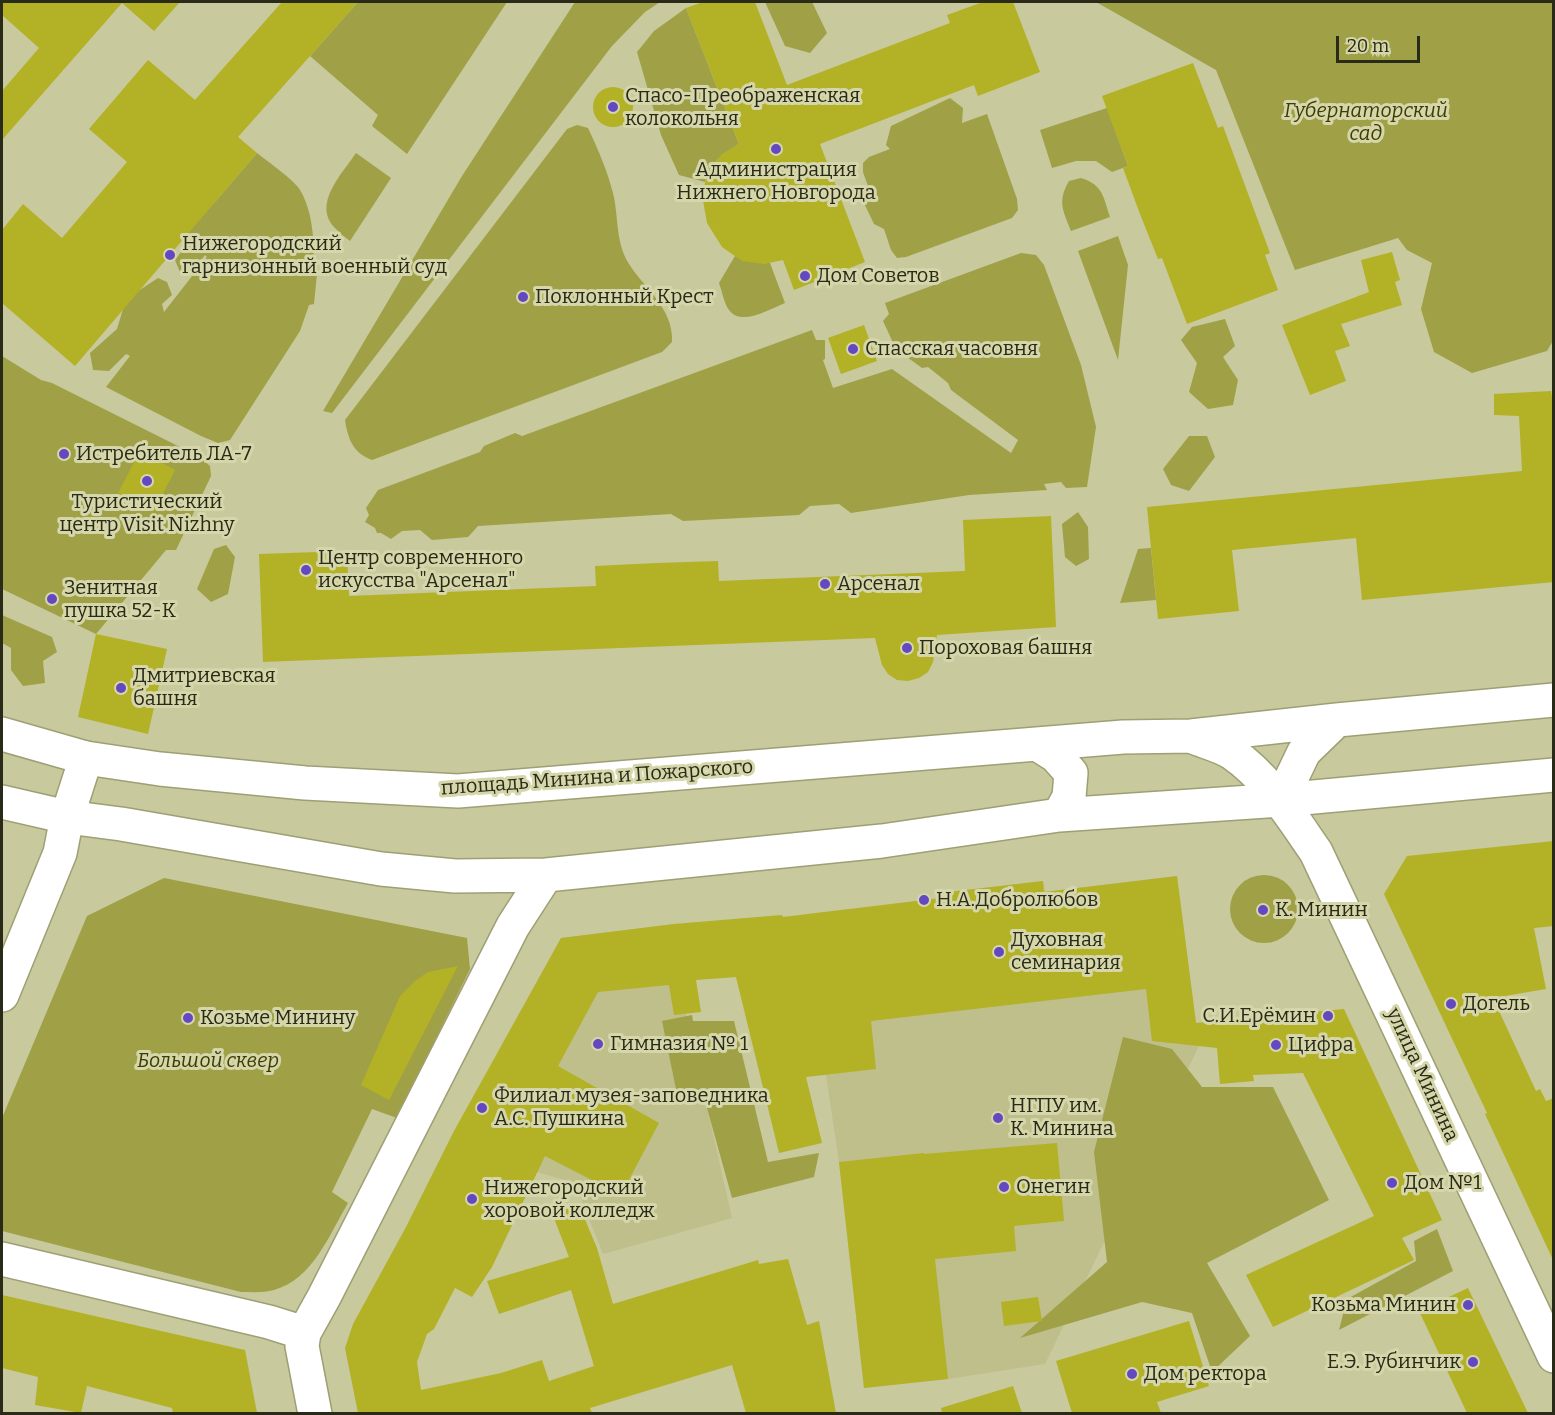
<!DOCTYPE html>
<html>
<head>
<meta charset="utf-8">
<style>
  body { margin:0 }
  #map { position:relative; width:1555px; height:1415px; overflow:hidden; background:#c8c99d; font-family:Bitter,serif }
  canvas { display:block }
  .frame { position:absolute; inset:0; border:3px solid #2a2a19; pointer-events:none }
  .scale { position:absolute; left:1336px; top:36px; width:84px; height:27px; box-sizing:border-box; border:3px solid #2a2a19; border-top:0; padding-left:8px; font-size:18px; line-height:21px; white-space:nowrap; color:#2a2a19; -webkit-text-stroke:4px #d5d6a9; paint-order:stroke }
</style>
</head>
<body>
<div id="map">
<canvas width="1555" height="1415"></canvas>
<div class="frame"></div>
<div class="scale">20 m</div>
</div>
<script>
const c = document.querySelector('canvas').getContext('2d');
c.lineJoin = 'round';
function fillPath(path, color) { c.fillStyle = color; c.fill(path, 'evenodd'); }
function strokePath(path, color, width, dash) { c.strokeStyle = color; c.lineWidth = width; c.lineCap = dash ? 'butt' : 'round'; c.setLineDash(dash || []); c.stroke(path); }
function write(font, color, halo, rows, align = 'center') {
  c.font = font + ' Bitter,serif'; c.lineWidth = 6; c.setLineDash([]); c.textBaseline = 'middle'; c.strokeStyle = halo; c.fillStyle = color; for (const [text, x, y, turn = 0] of rows) {
    c.save(); c.translate(x, y); c.rotate((+turn || 0) * Math.PI / 180); c.textAlign = isNaN(turn) ? turn : align; if (halo) c.strokeText(text, 0, 0); c.fillText(text, 0, 0); c.restore();
  }
}
const built = new Path2D(`
  M1177,876L1199,1046L1045,1364L948,1379L864,1388L839,1162L826,1075L807,914L949,897V892L1043,881L1045,892Z
  M674,924L679,983L732,1218L603,1254L575,1183L537,1172L510,1158L469,1106L561,938Z`);
const green = new Path2D(`
  M358,2H507L407,154L372,126L378,115L310,56Z
  M575,2H660L645,12L612,46L332,413L323,411L462,176Z
  M765,2H812L827,33L810,53L785,46Z
  M1096,2H1553L1554,339L1547,351L1472,373L1434,352L1421,309L1432,263L1407,250L1398,238L1295,270L1216,70Z
  M686,8L739,144C723,154 709,163 705,182L679,175L661,135L637,52L654,31Z
  M950,98L963,108L962,123L987,114L1017,199L1018,210L1012,218L906,257L897,258L891,250L884,229L874,224L862,199L869,189L863,172V163L869,157L890,149L886,145L891,126Z
  M1107,108L1128,166L1112,172L1096,161H1076L1052,168L1040,130Z
  M577,125L588,128C598,149 607,170 613,193C619,217 615,242 629,264C645,289 674,309 672,342L662,352L372,460C353,453 348,439 345,420L567,129Z
  M257,153C268,162 293,179 300,190C312,210 314,237 314,260L318,264L314,304L309,305L300,331L230,440L218,443L201,436L106,387L130,356L126,354L109,371L93,370L90,353L117,329L126,299L158,278L167,282L172,295L162,304L164,312L207,257L205,255L193,271L180,272L175,260L185,247L184,230L215,202Z
  M356,153L391,178L350,241C345,237 339,233 335,228C312,204 342,174 356,153Z
  M1081,178C1103,185 1103,196 1110,217L1071,231C1063,210 1057,202 1069,181Z
  M1118,236L1128,265L1118,360L1078,251Z
  M1021,253L1036,255L1044,265L1081,365L1096,427L1087,487L1066,488L1061,482L1044,484L1047,490L969,495L851,513L839,504L810,506L799,515L683,521L671,514L478,526L468,537L432,540L420,530L402,531L391,539L381,533H377L375,528L365,522L369,515L366,508L378,490L480,452L484,446L515,433L522,436L812,330L816,340H825V359L823,360L833,388L892,369L1011,453L1018,440L951,390L948,383L928,367L922,368L896,349L883,321L889,314L885,303Z
  M735,256L770,263L785,303C770,309 741,327 729,310C724,303 722,291 719,283Z
  M1225,319L1235,346L1223,357L1238,380L1233,405L1208,409L1189,392L1197,363L1181,340L1192,327Z
  M2,356L41,380L52,383L200,457L210,466L211,476L176,550H166L96,634L2,589Z
  M1189,436H1207L1215,457L1189,491L1171,485L1163,469Z
  M1078,512L1088,527L1089,559L1076,566L1065,557L1062,524Z
  M226,545L235,557L228,594L211,602L197,589L214,549Z
  M1151,548L1156,600L1120,603L1138,549Z
  M2,615L52,637L57,652L43,661L45,683L23,686L11,670V648L2,643Z
  M1230 909a34 34 0 1 1 68 0a34 34 0 1 1-68 0Z
  M164,878L467,938L470,969L397,1118L372,1109L332,1192L348,1203C329,1235 313,1279 274,1290C264,1293 251,1292 241,1292L2,1231V1118L87,916Z
  M692,1015L693,1021H734L768,1162L819,1153L814,1177L732,1198L702,1090L677,1094L662,1021Z
  M1123,1037L1172,1049L1202,1087H1273L1329,1200L1207,1263L1250,1336L1212,1372L1192,1313L1142,1302L1020,1338L1107,1262L1094,1152Z
  M1437,1229L1453,1271L1339,1330L1347,1299L1416,1261L1414,1241Z`);
const building = new Path2D(`
  M2,2H180L154,31L122,3L2,140V91L39,48L2,15Z
  M282,2H358L238,137L257,153L75,366L2,303V230L23,204L62,238L127,162L89,129L148,60L195,100Z
  M703,2H755L787,85L950,23L947,15L983,2H1013L1040,72L978,96L974,85L820,144L865,262L794,290L783,260L764,264L742,261L722,247L707,223L702,195L708,171L722,154L739,144L686,8Z
  M1193,63L1218,128L1223,126L1270,253L1265,255L1278,290L1187,324L1162,258L1158,259L1140,214L1123,168L1128,166L1102,96Z
  M593 107a20 20 0 1 1 40 0a20 20 0 1 1-40 0Z
  M1392,252L1400,280L1395,282L1402,305L1341,324L1350,346L1335,351L1346,381L1310,395L1282,325L1369,292L1361,260Z
  M864,325L877,361L841,374L828,338Z
  M1551,391L1554,410V582L1362,600L1356,538L1232,550L1239,611L1158,619L1147,507L1522,471L1519,416L1494,415V394Z
  M140,451L175,470L154,511L118,493Z
  M1051,516L1056,627L937,635L933,662L928,672L919,678L908,681L897,680L888,674L882,665L875,638L263,662L259,554L347,551L349,596L596,586L595,566L657,563L718,561L719,581L965,571L963,520Z
  M96,634L167,649L148,734L78,717Z
  M1554,841V926L1534,928L1546,989L1493,998L1536,1091L1540,1089L1546,1101L1554,1098V1262L1485,1114L1487,1113L1384,894L1407,856Z
  M1177,876L1196,1023L1344,1009L1442,1220L1402,1238L1414,1260L1273,1327L1246,1275L1374,1216L1303,1073L1253,1075L1254,1081L1220,1084L1217,1048L1152,1041L1146,989L871,1021L876,1069L806,1077L822,1143L779,1153L736,977L696,980L701,1012L674,1015L669,985L598,992L558,1066L659,1123L621,1195L545,1156L492,1267L472,1297L455,1288L434,1329L427,1334L417,1362L421,1390L501,1373L542,1360L549,1381L594,1366L571,1290L499,1314L487,1281L569,1257L552,1213L578,1203L597,1248L613,1304L758,1260L759,1264L788,1259L807,1325L819,1321L836,1413H746L732,1365L590,1408L592,1413H358L345,1348L353,1324L406,1227L454,1131L561,938L674,924L782,915L783,917L950,897L949,892L1043,881L1044,892Z
  M458,966L389,1100L361,1085L400,996L415,981L428,972Z
  M1057,1143L1064,1221L1014,1226L1016,1251L935,1259L948,1379L864,1388L839,1162L924,1153V1154Z
  M1468,1288L1528,1413H1467L1419,1311Z
  M2,1295L245,1350L257,1413H173L172,1408L87,1386L81,1413L35,1405L38,1377L2,1368Z
  M1038,1297L1042,1321L1004,1326L1001,1302Z
  M1189,1321L1209,1386L1157,1402L1161,1413H1072L1056,1361Z
  M1013,1386L1022,1413H942L941,1408Z`);
const minor = new Path2D(`
  M1193,737C1205,742 1221,746 1232,753C1268,778 1291,816 1316,852L1554,1356
  M1037,744L1056,756L1071,773L1069,797L1059,815
  M86,758L160,769L305,783L458,791L1123,737L1191,736L1337,720L1554,700
  M1281,800L1304,752L1337,720
  M67,817L121,824L381,869L455,876L546,875L882,841L1059,815L1281,800L1554,775
  M2,1259L269,1322L304,1333
  M315,1414L302,1346L304,1333L324,1297L513,926L546,875`);
const major = new Path2D(`
  M2,734L86,758L67,817L60,853L2,995
  M2,802L67,817`);
const markers = [
  [613,107,6,"#6448c1"],
  [776,149,6,"#6448c1"],
  [170,255,6,"#6448c1"],
  [805,276,6,"#6448c1"],
  [523,297,6,"#6448c1"],
  [853,349,6,"#6448c1"],
  [64,454,6,"#6448c1"],
  [147,481,6,"#6448c1"],
  [306,570,6,"#6448c1"],
  [825,584,6,"#6448c1"],
  [52,599,6,"#6448c1"],
  [907,648,6,"#6448c1"],
  [121,688,6,"#6448c1"],
  [924,900,6,"#6448c1"],
  [1263,910,6,"#6448c1"],
  [999,952,6,"#6448c1"],
  [1451,1004,6,"#6448c1"],
  [1328,1016,6,"#6448c1"],
  [188,1018,6,"#6448c1"],
  [598,1044,6,"#6448c1"],
  [1276,1045,6,"#6448c1"],
  [482,1108,6,"#6448c1"],
  [998,1118,6,"#6448c1"],
  [1392,1183,6,"#6448c1"],
  [1004,1187,6,"#6448c1"],
  [472,1199,6,"#6448c1"],
  [1468,1305,6,"#6448c1"],
  [1473,1362,6,"#6448c1"],
  [1132,1374,6,"#6448c1"]
];
const poiNames = [
  ["Спасо-Преображенская",625,96],
  ["колокольня",625,119],
  ["Администрация",776,170,"center"],
  ["Нижнего Новгорода",776,193,"center"],
  ["Нижегородский",182,244],
  ["гарнизонный военный суд",182,267],
  ["Дом Советов",817,276],
  ["Поклонный Крест",535,297],
  ["Спасская часовня",865,349],
  ["Истребитель ЛА-7",76,454],
  ["Туристический",147,502,"center"],
  ["центр Visit Nizhny",147,525,"center"],
  ["Центр современного",318,558],
  ["искусства \"Арсенал\"",318,581],
  ["Арсенал",837,584],
  ["Зенитная",64,588],
  ["пушка 52-К",64,611],
  ["Пороховая башня",919,648],
  ["Дмитриевская",133,676],
  ["башня",133,699],
  ["Н.А.Добролюбов",936,900],
  ["К. Минин",1275,910],
  ["Духовная",1011,940],
  ["семинария",1011,963],
  ["Догель",1463,1004],
  ["С.И.Ерёмин",1316,1016,"right"],
  ["Козьме Минину",200,1018],
  ["Гимназия № 1",610,1044],
  ["Цифра",1288,1045],
  ["Филиал музея-заповедника",494,1096],
  ["А.С. Пушкина",494,1119],
  ["НГПУ им.",1010,1106],
  ["К. Минина",1010,1129],
  ["Дом №1",1404,1183],
  ["Онегин",1016,1187],
  ["Нижегородский",484,1188],
  ["хоровой колледж",484,1211],
  ["Козьма Минин",1456,1305,"right"],
  ["Е.Э. Рубинчик",1461,1362,"right"],
  ["Дом ректора",1144,1374]
];
const parkNames = [
  ["Губернаторский",1366,111],
  ["сад",1366,134],
  ["Большой сквер",208,1061]
];
const streetNames = [
  ["площадь Минина и Пожарского",597,778,-4],
  ["улица Минина",1422,1075,65]
];
fillPath(built, '#bebf8b');
fillPath(green, '#a0a046');
fillPath(building, '#b3b126');
strokePath(minor, '#9f9f75', 36);
strokePath(major, '#9f9f75', 36);
strokePath(minor, '#fff', 33);
strokePath(major, '#fff', 33);
for (const [x, y, r, color] of markers) { const dot = new Path2D(); dot.arc(x, y, r, 0, 2 * Math.PI); c.fillStyle = color; c.fill(dot); strokePath(dot, '#d5d6a9', 2); }
write('20px', '#2a2a19', '#d5d6a9', poiNames, 'left');
write('italic 20px', '#3d3c04', '#d5d6a9', parkNames);
write('20px', '#2a2a19', '#d5d6a9', streetNames);
</script>
</body>
</html>
